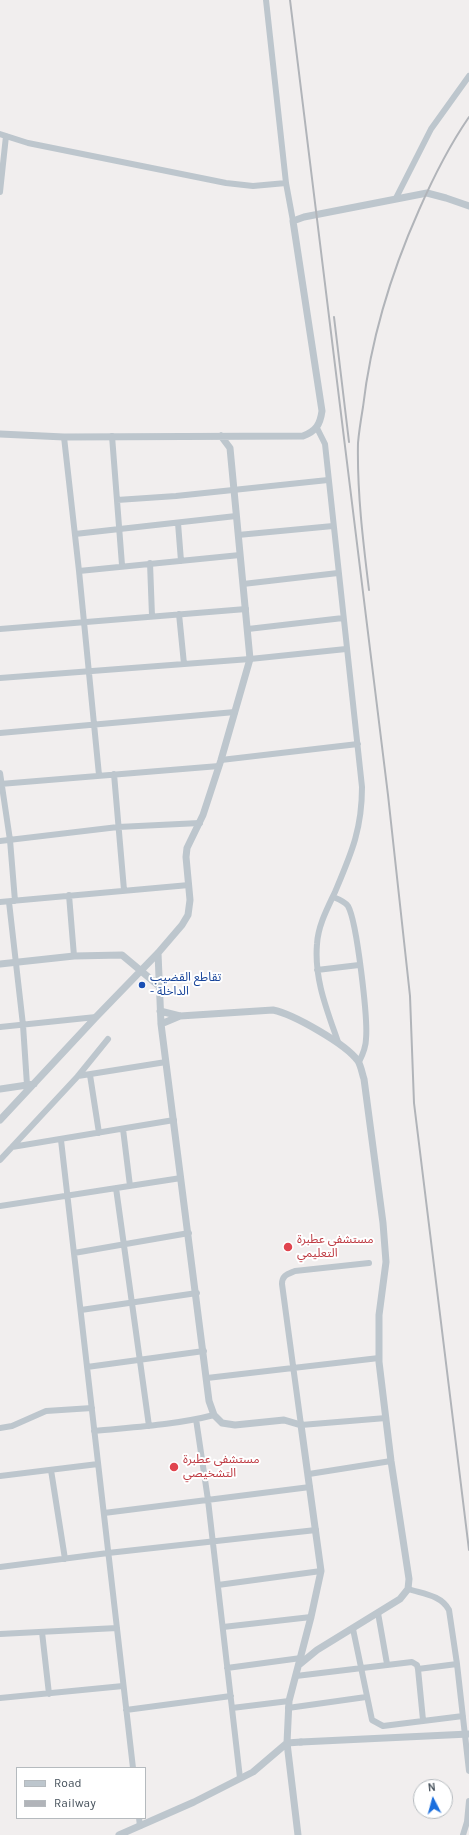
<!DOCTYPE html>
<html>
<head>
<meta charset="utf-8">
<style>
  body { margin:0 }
  #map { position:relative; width:469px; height:1835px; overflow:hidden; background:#f1eeee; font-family:Karla,sans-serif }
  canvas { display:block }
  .legend { position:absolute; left:16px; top:1767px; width:130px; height:52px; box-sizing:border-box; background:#fff; border:1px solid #b5babe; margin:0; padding:5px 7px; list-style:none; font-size:12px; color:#47525c }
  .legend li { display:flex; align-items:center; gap:8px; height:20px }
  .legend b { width:20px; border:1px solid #b5babe }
  .north { position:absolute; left:413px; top:1779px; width:40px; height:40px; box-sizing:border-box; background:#fff; border:1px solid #b5babe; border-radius:50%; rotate:354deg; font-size:11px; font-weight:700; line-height:16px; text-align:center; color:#47525c }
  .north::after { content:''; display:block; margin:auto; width:14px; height:18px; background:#1b6fde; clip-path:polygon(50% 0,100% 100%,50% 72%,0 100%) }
</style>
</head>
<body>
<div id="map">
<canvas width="469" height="1835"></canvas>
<ul class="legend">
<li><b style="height:5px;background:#bdc6cd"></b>Road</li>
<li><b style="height:5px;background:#b1b4b9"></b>Railway</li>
</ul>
<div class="north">N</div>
</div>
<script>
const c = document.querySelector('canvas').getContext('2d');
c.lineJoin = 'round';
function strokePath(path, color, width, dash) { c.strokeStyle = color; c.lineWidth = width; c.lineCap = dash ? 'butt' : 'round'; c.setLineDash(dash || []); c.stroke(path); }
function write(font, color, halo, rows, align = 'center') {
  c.font = font + ' Karla,"Noto Sans Arabic",sans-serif'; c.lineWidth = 4; c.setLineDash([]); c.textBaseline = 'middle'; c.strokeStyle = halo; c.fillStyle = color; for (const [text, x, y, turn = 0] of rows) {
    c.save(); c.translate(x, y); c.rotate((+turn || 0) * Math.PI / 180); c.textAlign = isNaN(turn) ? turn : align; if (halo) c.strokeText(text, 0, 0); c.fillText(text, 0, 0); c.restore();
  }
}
const minor = new Path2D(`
  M266,0L286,183L293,221
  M0,134L28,143L226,183L253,186L286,183
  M0,192L6,136
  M396,198L431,129L469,76
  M317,428L325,444L362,787C362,830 351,854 335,892C327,909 318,926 317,944C314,979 327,1010 338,1042
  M112,436L122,565
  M64,437L79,571L99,775
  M117,500L176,496L328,480
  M178,523L181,561
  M75,534L236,516
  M238,535L333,526
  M150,563L152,616
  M79,571L240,555
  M243,584L338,573
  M179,614L184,664
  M0,629L246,609
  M248,629L343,618
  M0,678L250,659L346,649
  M0,733L235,712
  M221,760L358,744
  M0,773L10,840L15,901
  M114,774L124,890
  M0,784L219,766
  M0,841L118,827L200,823
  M69,895L74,956
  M333,897C338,899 344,901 348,906C357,922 368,1019 366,1039C366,1047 363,1054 359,1062
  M0,902L189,885
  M9,902L23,1025L27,1085
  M317,970L359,965
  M0,1027L96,1017
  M90,1075L99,1133
  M78,1076L166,1062
  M123,1129L130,1186
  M61,1140L133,1768
  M12,1147L174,1120
  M0,1160L78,1076L108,1039
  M116,1188L149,1426
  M0,1206L181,1178
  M74,1253L189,1233
  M369,1263L295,1271C288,1274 282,1275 282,1284L301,1425L386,1418
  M81,1310L197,1293
  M87,1367L204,1351
  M207,1378L379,1358
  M196,1419L208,1500L240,1778
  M0,1428L12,1426L46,1411L92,1408
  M94,1431C134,1427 175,1425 214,1415
  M51,1470L65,1559
  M309,1474L391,1461
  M0,1476L98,1464
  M104,1513L310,1487
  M0,1567L108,1553L316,1530
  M218,1585L321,1571
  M408,1589C423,1594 441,1595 449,1610L457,1664L469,1771
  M378,1613L387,1664
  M223,1627L311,1617
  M353,1629L372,1720L383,1726L463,1716
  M42,1632L49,1694
  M0,1634L117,1628
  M227,1668L301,1658
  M418,1669L457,1664
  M296,1676L412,1662L417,1665L418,1669L423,1720
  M0,1698L123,1686
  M232,1708L289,1701
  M288,1708L366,1697
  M126,1710L231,1696
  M139,1818L140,1826
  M463,1835L467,1822L469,1801`);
const tertiary = new Path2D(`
  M0,434L64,437L303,436C316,431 320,425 322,411L293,221L304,217L427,193L446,198L469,206
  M158,953L161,1024L209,1401L214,1415L222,1423L235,1425L284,1420L301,1425L321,1571L311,1617L289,1701L287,1743L298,1835
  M0,964L74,956L122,955L159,986
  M160,1011L180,1016L273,1010C293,1014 346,1044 358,1061C361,1066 362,1073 364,1079L383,1223L386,1262L379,1315V1362L391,1461L409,1579L408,1589L400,1599L317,1650L300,1664
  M161,1024L180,1016
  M0,1089L34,1084
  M0,1120L96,1017L158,953L182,925L188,915L190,900L186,857L187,848L203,815L221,760L250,659L230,448L221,436
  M119,1835L194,1802L253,1772L287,1743L301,1742`);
const rail = new Path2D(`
  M290,0L388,795L410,996L414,1103L469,1550
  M334,317L349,442
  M369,590C363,541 357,492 358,443C359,431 361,419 363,407C371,338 391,273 419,210C433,178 449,146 469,117`);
const tertiaryBridge = new Path2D(`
  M301,1742L469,1734`);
const markers = [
  [142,985,4,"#1a4fb4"],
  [288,1247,5,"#e0444e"],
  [174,1467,5,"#e0444e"]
];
const transitNames = [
  ["تقاطع القضيب",150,978],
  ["- الداخلة",150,992]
];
const healthNames = [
  ["مستشفى عطبرة",297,1240],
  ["التعليمي",297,1254],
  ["مستشفى عطبرة",183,1460],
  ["التشخيصي",183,1474]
];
strokePath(minor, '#bdc6cd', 6);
strokePath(tertiary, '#bdc6cd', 7);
strokePath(rail, '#b1b4b9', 2);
strokePath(tertiaryBridge, '#bdc6cd', 7);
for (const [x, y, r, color] of markers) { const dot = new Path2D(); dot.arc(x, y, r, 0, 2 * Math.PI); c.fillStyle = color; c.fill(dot); strokePath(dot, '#fff', 1.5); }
write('12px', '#164399', '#fff', transitNames, 'left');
write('12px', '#be3a42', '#fff', healthNames, 'left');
</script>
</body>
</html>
